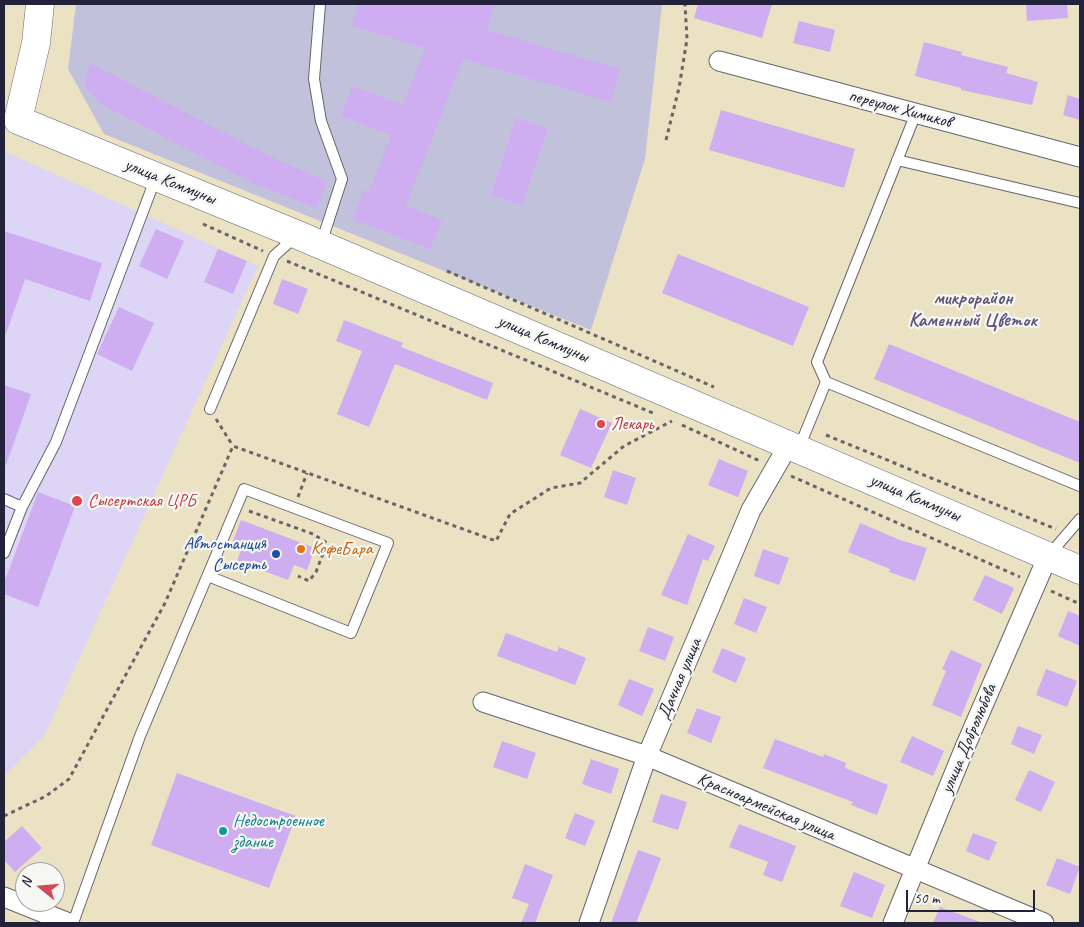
<!DOCTYPE html>
<html>
<head>
<meta charset="utf-8">
<style>
  body { margin:0 }
  #map { position:relative; width:1084px; height:927px; overflow:hidden; background:#eae2c2; font-family:Caveat,sans-serif }
  canvas { display:block }
  .frame { position:absolute; inset:0; border:5px solid #22223b; pointer-events:none }
  .north { position:absolute; left:15px; top:862px; width:50px; height:50px; box-sizing:border-box; background:#f6f6f2; border:1px solid #a1a1a9; border-radius:50%; rotate:287deg; font-size:14px; font-weight:700; line-height:20px; text-align:center; color:#22223b }
  .north::after { content:''; display:block; margin:auto; width:18px; height:22px; background:#d1495b; clip-path:polygon(50% 0,100% 100%,50% 72%,0 100%) }
  .scale { position:absolute; left:906px; top:890px; width:129px; height:22px; box-sizing:border-box; border:2px solid #22223b; border-top:0; padding-left:6px; font-size:15px; line-height:18px; white-space:nowrap; color:#22223b; -webkit-text-stroke:4px #f6f6f2; paint-order:stroke }
</style>
</head>
<body>
<div id="map">
<canvas width="1084" height="927"></canvas>
<div class="frame"></div>
<div class="north">N</div>
<div class="scale">50 m</div>
</div>
<script>
const c = document.querySelector('canvas').getContext('2d');
c.lineJoin = 'round';
function fillPath(path, color) { c.fillStyle = color; c.fill(path, 'evenodd'); }
function strokePath(path, color, width, dash) { c.strokeStyle = color; c.lineWidth = width; c.lineCap = dash ? 'butt' : 'round'; c.setLineDash(dash || []); c.stroke(path); }
function write(font, color, halo, rows, align = 'center') {
  c.font = font + ' Caveat,sans-serif'; c.lineWidth = 4.5; c.setLineDash([]); c.textBaseline = 'middle'; c.strokeStyle = halo; c.fillStyle = color; for (const [text, x, y, turn = 0] of rows) {
    c.save(); c.translate(x, y); c.rotate((+turn || 0) * Math.PI / 180); c.textAlign = isNaN(turn) ? turn : align; if (halo) c.strokeText(text, 0, 0); c.fillText(text, 0, 0); c.restore();
  }
}
const built = new Path2D(`
  M4,151L258,266L44,736L4,776Z`);
const industrial = new Path2D(`
  M76,4H662L645,159L591,330L104,134L68,69Z`);
const building = new Path2D(`
  M358,4H495L487,30L620,69L611,102L463,59L406,206L442,220L430,249L353,219L364,190L369,192L391,135L341,116L352,86L403,105L425,48L352,26Z
  M698,4H772L762,38L694,18Z
  M1026,4H1067L1068,18L1027,21Z
  M799,21L835,30L830,52L793,43Z
  M924,42L962,52L961,55L1008,67L1006,73L1038,82L1032,105L961,90V88L915,76Z
  M90,63L267,155L327,182L317,208L253,183L99,103L84,83Z
  M1068,95L1080,99V120L1063,115Z
  M721,110L855,149L844,188L709,150Z
  M516,118L548,129L522,205L491,195Z
  M156,229L184,241L167,279L139,266Z
  M4,231L102,263L90,301L25,279L6,334H4Z
  M218,249L247,261L233,294L204,282Z
  M678,254L809,307L793,346L662,293Z
  M282,279L308,289L298,314L273,304Z
  M119,307L154,323L132,371L97,354Z
  M344,320L403,343L401,347L493,383L487,400L395,364L369,427L337,414L362,351L336,341Z
  M889,344L1080,422V463L874,379Z
  M4,385L31,394L6,465H4Z
  M580,409L612,423L591,468L560,455Z
  M719,459L748,471L738,497L708,485Z
  M613,470L636,478L627,505L604,497Z
  M38,492L75,506L38,607L4,594V583Z
  M241,520L315,548L307,570L294,565L288,580L237,561L243,545L233,541Z
  M860,523L900,540L927,548L915,581L889,572L890,569L848,552Z
  M688,534L715,546L708,561L703,559L687,605L661,595Z
  M763,549L789,558L779,585L754,576Z
  M985,575L1014,588L1002,614L973,600Z
  M744,598L767,607L756,633L734,624Z
  M1068,611L1080,616V646L1058,636Z
  M648,627L674,637L665,661L639,651Z
  M506,633L557,652L559,647L586,658L575,685L497,656Z
  M722,648L746,658L736,683L712,672Z
  M951,650L982,664L961,717L932,705L946,671L942,669Z
  M1046,669L1077,681L1067,707L1036,695Z
  M629,679L654,689L642,716L618,705Z
  M697,708L721,717L711,743L687,733Z
  M1018,726L1042,735L1034,754L1011,744Z
  M912,736L944,751L933,776L900,762Z
  M775,739L823,757L824,754L846,763L845,768L888,785L877,815L851,805L853,802L763,768Z
  M502,741L536,753L527,779L493,767Z
  M591,759L619,769L611,794L582,784Z
  M1029,770L1055,782L1041,812L1015,800Z
  M177,773L296,816L269,888L151,845Z
  M661,794L687,802L678,830L652,822Z
  M575,813L595,821L585,846L565,838Z
  M739,824L796,846L782,882L763,875L768,862L729,847Z
  M22,826L42,848L15,872L4,860V842Z
  M973,833L997,842L989,861L966,851Z
  M638,850L661,858L651,885L636,923H611Z
  M1057,858L1080,867L1070,894L1046,885Z
  M525,864L553,875L535,923H521L529,904L512,898Z
  M854,872L885,885L872,918L840,906Z
  M940,907L980,922V923H933Z`);
const path = new Path2D(`
  M666,140L679,88L687,39L685,4
  M203,224L263,251
  M287,261L653,413
  M447,271L714,387
  M216,419L233,446
  M682,425L760,461
  M826,435L1056,529
  M791,476L1020,577
  M298,497L307,473
  M249,511L313,534L327,543L316,572L309,581L298,576
  M1051,591L1080,604
  M4,816L46,796L69,779L165,603L233,446L496,541L510,514L551,488L580,483L624,446L672,421`);
const lane = new Path2D(`
  M320,4L314,79L321,121L342,179L321,244
  M897,160L1080,203
  M826,382L817,362L916,113
  M210,409L274,256L295,237
  M799,448L826,382L1080,486
  M4,499L22,507
  M4,553L22,507L56,442L156,177
  M1049,555L1080,519
  M73,923L140,736L244,489L388,543L351,633L208,576`);
const street = new Path2D(`
  M719,61L1080,157
  M483,702L647,756L1044,923
  M4,897L69,923
  M589,923L647,756L751,510L789,444
  M893,923L965,747L1048,556`);
const secondary = new Path2D(`
  M40,4L36,43L18,120L298,235L1080,570`);
const markers = [
  [601,424,5,"#e0444e"],
  [77,501,6,"#e0444e"],
  [301,549,5,"#e8710a"],
  [276,554,5,"#1a4fb4"],
  [223,831,5,"#0f9aa8"]
];
const streetNames = [
  ["переулок Химиков",900,109,15],
  ["улица Коммуны",170,182,22],
  ["улица Коммуны",543,339,23],
  ["улица Коммуны",915,498,23],
  ["Дачная улица",680,679,-67],
  ["улица Добролюбова",969,739,-67],
  ["Красноармейская улица",766,807,23]
];
const healthNames = [
  ["Лекарь",611,424],
  ["Сысертская ЦРБ",88,501]
];
const transitNames = [
  ["Автостанция",266,544],
  ["Сысерть",266,565]
];
const foodNames = [
  ["КофеБара",311,549]
];
const cultureNames = [
  ["Недостроенное",233,821],
  ["здание",233,842]
];
const neighbourhoodNames = [
  ["микрорайон",973,299],
  ["Каменный Цветок",973,321]
];
fillPath(built, '#ddd5f6');
fillPath(industrial, '#c2c1dc');
fillPath(building, '#ceadf0');
strokePath(lane, '#68656a', 12);
strokePath(street, '#68656a', 21);
strokePath(secondary, '#68656a', 29);
strokePath(path, '#68656a', 3, [4, 4]);
strokePath(lane, '#fff', 10);
strokePath(street, '#fff', 19);
strokePath(secondary, '#fff', 28);
for (const [x, y, r, color] of markers) { const dot = new Path2D(); dot.arc(x, y, r, 0, 2 * Math.PI); c.fillStyle = color; c.fill(dot); strokePath(dot, '#f6f6f2', 2); }
write('18px', '#22223b', '#f6f6f2', streetNames);
write('18px', '#be3a42', '#f6f6f2', healthNames, 'left');
write('18px', '#164399', '#f6f6f2', transitNames, 'right');
write('18px', '#c56008', '#f6f6f2', foodNames, 'left');
write('18px', '#0d838f', '#f6f6f2', cultureNames, 'left');
write('bold 19px', '#5e537a', '#f6f6f2', neighbourhoodNames);
</script>
</body>
</html>
